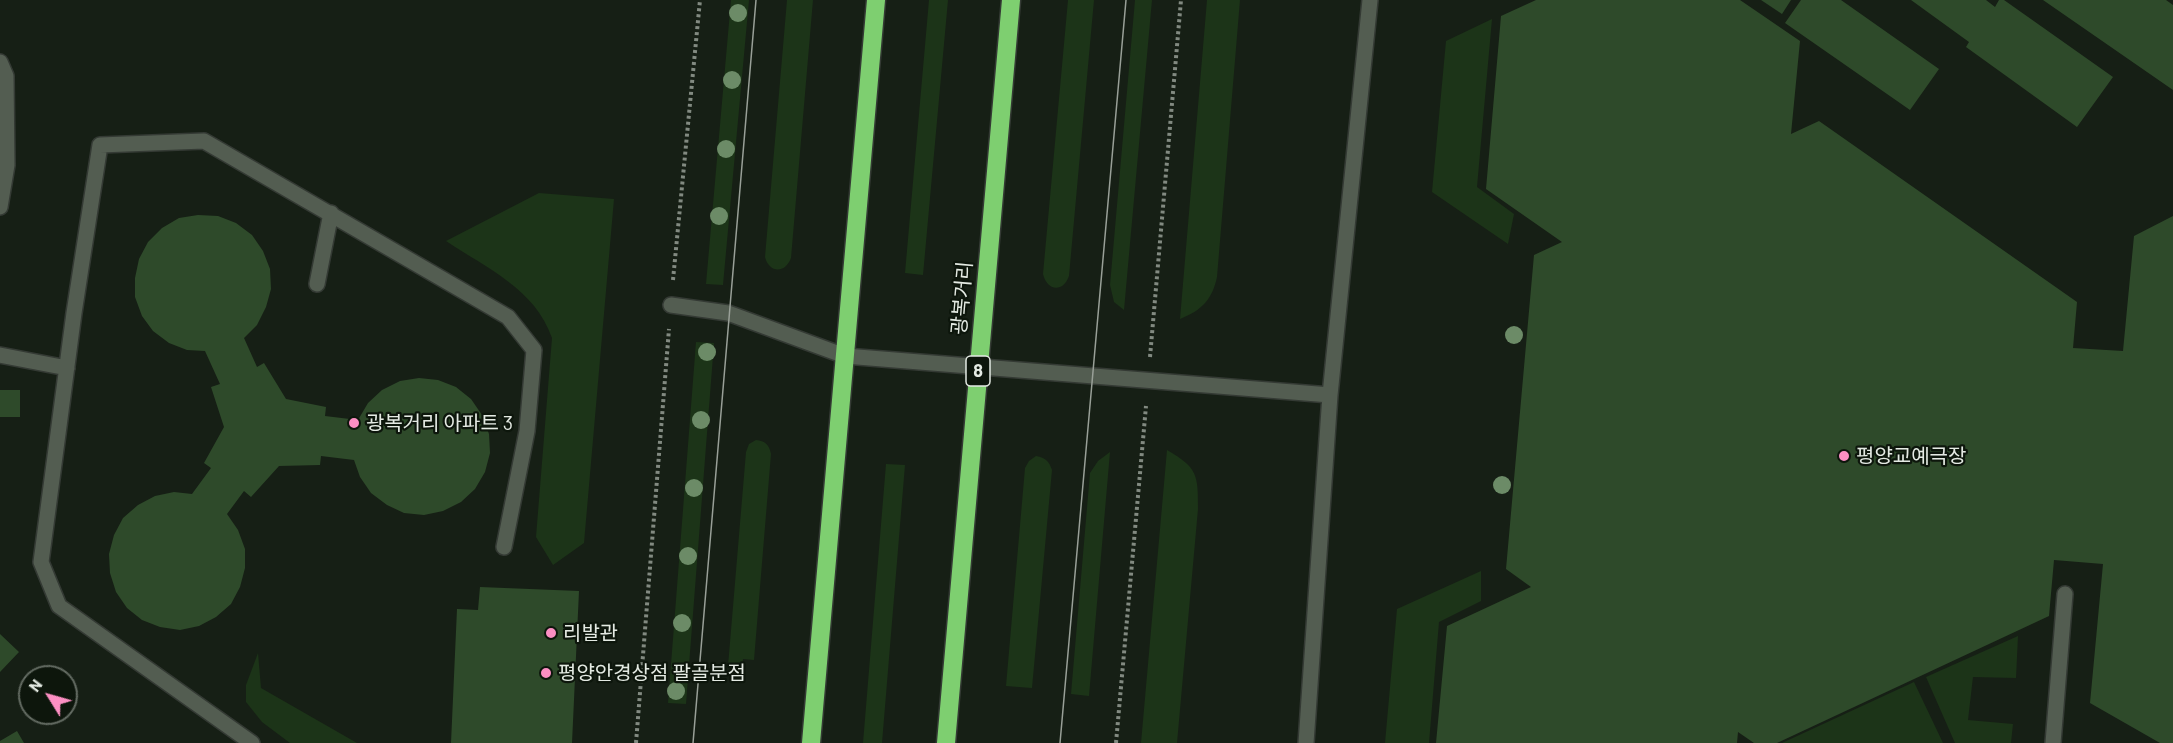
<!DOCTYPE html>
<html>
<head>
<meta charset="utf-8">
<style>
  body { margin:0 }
  #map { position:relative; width:2173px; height:743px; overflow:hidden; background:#161f15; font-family:Barlow,sans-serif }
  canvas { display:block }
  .north { position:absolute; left:18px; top:665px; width:60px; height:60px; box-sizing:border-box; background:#0d160c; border:2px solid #636b62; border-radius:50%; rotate:307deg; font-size:16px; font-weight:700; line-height:24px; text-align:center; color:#e4eae3 }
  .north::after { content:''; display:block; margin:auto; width:21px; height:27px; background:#fc8fc3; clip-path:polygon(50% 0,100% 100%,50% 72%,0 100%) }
</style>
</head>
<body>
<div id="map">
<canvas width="2173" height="743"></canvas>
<div class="north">N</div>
</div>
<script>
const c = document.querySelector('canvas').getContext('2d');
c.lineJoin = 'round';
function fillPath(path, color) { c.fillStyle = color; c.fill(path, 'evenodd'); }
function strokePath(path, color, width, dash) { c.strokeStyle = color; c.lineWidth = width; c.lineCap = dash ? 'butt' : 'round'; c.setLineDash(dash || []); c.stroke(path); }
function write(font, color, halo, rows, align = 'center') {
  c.font = font + ' Barlow,"Noto Sans KR",sans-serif'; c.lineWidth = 4.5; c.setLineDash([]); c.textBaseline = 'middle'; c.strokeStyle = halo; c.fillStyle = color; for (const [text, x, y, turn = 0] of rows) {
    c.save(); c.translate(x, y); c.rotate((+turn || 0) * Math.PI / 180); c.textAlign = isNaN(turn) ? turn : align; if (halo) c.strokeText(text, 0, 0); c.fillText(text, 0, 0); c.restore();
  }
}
const green = new Path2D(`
  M731,0H749L723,285L706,284Z
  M787,0H813L791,258C785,274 769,273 765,257Z
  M929,0H948L923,275L905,273Z
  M1068,0H1094L1069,276C1063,293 1047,291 1043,274Z
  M1135,0H1152L1124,310L1114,302L1110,285Z
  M1207,0H1240L1217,277C1212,300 1202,310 1180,319Z
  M1492,19L1477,187L1514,214L1508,244L1432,192L1446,41Z
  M539,193L614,199L584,543L553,565L536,537L552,338C535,289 488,269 446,241Z
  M696,342L714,343L686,704L668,703Z
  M756,440C765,441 769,444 771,454L754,660L743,659L742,667L728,666L746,452L749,444Z
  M1167,450C1198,468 1198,475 1198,509L1177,743H1141Z
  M1110,452L1089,696L1071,694L1090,473L1098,461Z
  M1036,456C1046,458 1049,461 1052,470L1032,688L1006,686L1025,468L1029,461Z
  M886,464L905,465L882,743H863Z
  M1481,571V601L1439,622L1429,743H1385L1397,609Z
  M2018,636L2016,678L1973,677L1968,720L2013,724L2011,743H1955L1926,677Z
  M258,653L261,688L357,743H290L262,722L246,702V685Z
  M1914,682L1943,743H1782Z`);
const building = new Path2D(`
  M1536,0H1740L1800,41L1791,134L1819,121L2077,302L2073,348L2123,351L2134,236L2173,216V743H2160L2090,703L2103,564L2054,560L2049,616L1777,743H1754L1738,732L1737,743H1436L1447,626L1531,587L1506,569L1534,255L1562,242L1486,189L1501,16Z
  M1761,0H1791L1782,14Z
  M1801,0H1841L1939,69L1910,110L1785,23Z
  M1911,0H1986L1995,7L1999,0H2004L2113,77L2077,127L1966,47L1969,42Z
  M2043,0H2166L2173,5V90Z
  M198,215L218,216L236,223L252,235L263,251L270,269L271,289L266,307L257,325L244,338L257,367L264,363L286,399L326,407L325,416L358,420L368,403L382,390L400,381L419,378L438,380L456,387L471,399L482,415L489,434L490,453L485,472L475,489L461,502L443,511L424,515L404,513L387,505L371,493L360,477L354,460L321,456L320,465L279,466L251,497L244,491L227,514L238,530L245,549V568L240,587L231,604L216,617L199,626L180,630L160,627L142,620L127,608L116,592L110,573L109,554L114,535L123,518L138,505L155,496L174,492L192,494L211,468L204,463L224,427L211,387L220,384L205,351L187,350L169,343L153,331L142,316L135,297V278L139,259L148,242L162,228L179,218Z
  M0,390H20V417H0Z
  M480,587L579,591L572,743H451L457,609L478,610Z
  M0,634L19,652L0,672Z
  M17,731L24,743H0V741Z`);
const path = new Path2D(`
  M673,280L700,0
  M1150,357L1181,0
  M636,743L669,329
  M1116,743L1146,406`);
const minor = new Path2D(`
  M0,62L6,76L7,165L0,207
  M317,284L331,213
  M671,305L728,313L845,356L1330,395
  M0,355L67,368
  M252,743L59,606L41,562L74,313L100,145L204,141L508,317L534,350L527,431L504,547
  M1306,743L1330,395L1370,0
  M2053,743L2065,594`);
const highway = new Path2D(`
  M811,743L876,0
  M946,743L1011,0`);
const tram = new Path2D(`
  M693,743L756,0
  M1060,743L1126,0`);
const trees = [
  [738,13],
  [732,80],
  [726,149],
  [719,216],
  [1514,335],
  [707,352],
  [701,420],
  [1502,485],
  [694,488],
  [688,556],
  [682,623],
  [676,691]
];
const markers = [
  [354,423,6,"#fc8fc3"],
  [1844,456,6,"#fc8fc3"],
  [551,633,6,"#fc8fc3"],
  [546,673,6,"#fc8fc3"]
];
const shields = [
  [978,371,24]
];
const shieldNames = [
  ["8",978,371]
];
const streetNames = [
  ["광복거리",962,298,-85]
];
const poiNames = [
  ["광복거리 아파트 3",366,423],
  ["평양교예극장",1856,456],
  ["리발관",563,633],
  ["평양안경상점 팔골분점",558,673]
];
fillPath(green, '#1c3418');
fillPath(building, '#2e4a2a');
strokePath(minor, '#343a34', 18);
strokePath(highway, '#343a34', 21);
strokePath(path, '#828a81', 4, [3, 3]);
strokePath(minor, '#535d51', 15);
strokePath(highway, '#7ecf70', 18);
strokePath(tram, '#99a098', 1.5);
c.fillStyle = '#6c8b67';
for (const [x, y] of trees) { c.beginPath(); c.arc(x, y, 9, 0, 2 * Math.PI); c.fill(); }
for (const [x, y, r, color] of markers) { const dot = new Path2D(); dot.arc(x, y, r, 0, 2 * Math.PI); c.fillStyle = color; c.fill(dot); strokePath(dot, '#0d160c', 2); }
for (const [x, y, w] of shields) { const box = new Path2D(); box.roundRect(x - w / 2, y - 15, w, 30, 4.5); c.fillStyle = '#0d160c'; c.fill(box); strokePath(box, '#e4eae3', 1.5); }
write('bold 18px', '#e4eae3', null, shieldNames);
write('20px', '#e4eae3', '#0d160c', streetNames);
write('20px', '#e4eae3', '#0d160c', poiNames, 'left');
</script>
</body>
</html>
